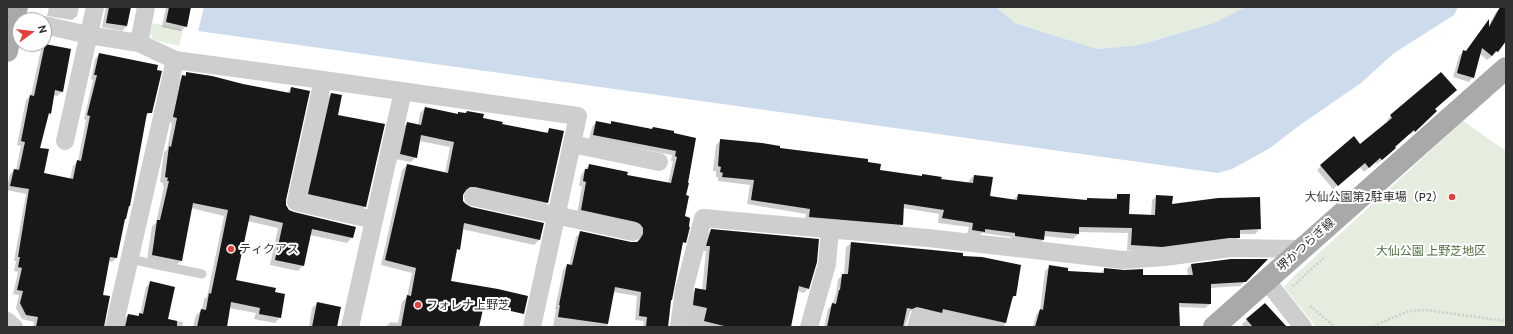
<!DOCTYPE html>
<html>
<head>
<meta charset="utf-8">
<style>
  body { margin:0 }
  #map { position:relative; width:1513px; height:334px; overflow:hidden; background:#fff; font-family:Cabin,sans-serif }
  canvas { display:block }
  .frame { position:absolute; inset:0; border:8px solid #313131; pointer-events:none }
  .north { position:absolute; left:12px; top:12px; width:40px; height:40px; box-sizing:border-box; background:#fff; border:1px solid #adadad; border-radius:50%; rotate:75deg; font-size:11px; font-weight:700; line-height:16px; text-align:center; color:#313131 }
  .north::after { content:''; display:block; margin:auto; width:14px; height:18px; background:#e24038; clip-path:polygon(50% 0,100% 100%,50% 72%,0 100%) }
</style>
</head>
<body>
<div id="map">
<canvas width="1513" height="334"></canvas>
<div class="frame"></div>
<div class="north">N</div>
</div>
<script>
const c = document.querySelector('canvas').getContext('2d');
c.lineJoin = 'round';
function fillPath(path, color) { c.fillStyle = color; c.fill(path, 'evenodd'); }
function strokePath(path, color, width, dash) { c.strokeStyle = color; c.lineWidth = width; c.lineCap = dash ? 'butt' : 'round'; c.setLineDash(dash || []); c.stroke(path); }
function write(font, color, halo, rows, align = 'center') {
  c.font = font + ' Cabin,"Noto Sans JP",sans-serif'; c.lineWidth = 4; c.setLineDash([]); c.textBaseline = 'middle'; c.strokeStyle = halo; c.fillStyle = color; for (const [text, x, y, turn = 0] of rows) {
    c.save(); c.translate(x, y); c.rotate((+turn || 0) * Math.PI / 180); c.textAlign = isNaN(turn) ? turn : align; if (halo) c.strokeText(text, 0, 0); c.fillText(text, 0, 0); c.restore();
  }
}
const green = new Path2D(`
  M996,7H1245L1214,23L1139,45L1097,49L1015,23Z
  M153,23L183,30L179,46L154,40L150,33Z
  M1463,121L1506,151V327H1316L1284,287L1294,276Z`);
const water = new Path2D(`
  M204,7H996L1015,23L1097,49L1139,45L1214,23L1245,7H1458L1454,15L1394,53L1361,83L1300,125L1270,148L1232,169L1218,173L198,31Z`);
const shadow = new Path2D(`
  M49,7H79L77,16L72,20L47,16Z
  M106,7H130L127,26L122,31L102,27Z
  M166,7H190L186,26L181,31L162,27Z
  M1506,7V39L1497,52L1487,60L1480,54L1473,77L1469,82L1453,77L1459,56L1464,51L1465,52L1485,25L1488,27L1496,12L1501,8Z
  M45,45L62,92L57,96L53,95L50,113L47,116L39,148L42,174L70,179L73,166L78,161L86,120L84,119L93,80L91,79L95,59L99,54L151,112L145,117L116,258L112,262L108,261L102,295L103,327H33L34,322L22,319L16,308L19,295L13,294L18,272L14,271L16,261H14L26,194L7,190V188L10,174L14,170H16L21,146L17,145L26,100L31,95L41,50Z
  M187,73L286,94L291,88L285,205L288,210L352,237L347,243L310,235L303,265L298,271L270,265L278,228L247,221L235,281L280,317L275,323L254,319L256,313L229,308L226,327H193L196,315L202,310L204,299L207,297L224,216L191,208L181,261L175,266L147,260L152,226L156,223L164,186H163V183L160,182L164,152L167,150L172,123L168,122L178,81Z
  M331,94L337,116L384,125L365,207L362,210L306,197L328,97Z
  M425,108L457,114L458,113L501,125L545,133L550,129L547,202L542,207L470,192H463L462,201L466,206L539,240L534,245L462,229L450,282L478,327H385L391,322L398,323L402,302L407,297L412,273L381,265L402,170L407,165L445,173L450,147L419,141L416,157L411,162L395,159L402,128L407,123L418,125L420,113Z
  M1434,109L1431,116L1410,135L1409,134L1394,147L1390,153L1377,164L1375,162L1364,172L1360,167L1333,189L1317,170L1321,166L1360,145L1388,122L1387,120L1391,116Z
  M596,122L609,125L612,122L651,130L653,128L672,134L695,138L685,196L683,217L685,242L682,245L673,288L668,327H643L644,321L635,320L637,296L613,292L607,327H553L556,309H555L563,270L567,265L569,266L576,237L581,232L631,243L638,242L639,239V233L577,214L582,186H579L581,175L589,165L626,176L668,184L673,161H671L672,155L589,139L592,127Z
  M721,140L866,162L879,171L921,177L922,175L940,180L969,184V180L974,176L989,197L1013,200L1018,195L1086,201L1087,199H1113L1118,195L1128,215L1151,216L1152,200L1157,196L1171,205L1260,229L1255,234H1239V237L1234,242L1157,251L1127,250L1128,233L1078,232V234L1073,239L1043,236V240L1038,245L1011,241V237L982,233L979,236L967,234L969,227L938,223L939,214L903,208L902,225L897,229L805,221L806,214L747,204L750,185L718,181V177H716V171H713L716,145Z
  M711,230L808,288L804,293L797,291L790,326L792,327H686L691,294L696,289L702,291L706,251H703L707,235Z
  M851,243L962,257L1015,296L1011,300L1004,327H957L917,311H911L910,312L905,327H824L828,309L832,305L836,294L838,279L844,275L846,247Z
  M1265,260L1240,286L1210,288V304L1205,308L1178,307L1179,327H1033L1036,315L1040,310L1045,271L1050,266L1067,272L1100,274L1104,269L1142,276H1188L1187,269L1191,265Z
  M151,282L167,319L183,322L182,327H122L124,319L128,315L137,317L140,314L146,287Z
  M318,303L336,327H309L312,308Z
  M1247,320L1283,327H1243L1242,324Z`);
const building = new Path2D(`
  M109,7H131L127,26L106,23Z
  M169,7H191L187,27L166,22Z
  M1500,7H1506V41L1498,52L1496,51L1492,56L1482,48L1474,78L1457,73L1463,50L1466,51L1489,19V27Z
  M45,44L71,49L63,92L55,90L51,114L49,113L40,148L49,149L44,173L73,179L77,160L81,161L90,116L87,115L97,75H94L99,53L158,65L157,70L162,71L152,113H147L130,206H129L126,219H125L117,258L110,257L103,295L110,296L104,327H36L38,317L26,315L20,303L23,291L17,290L22,268L18,267L20,257H18L29,189L10,186L14,169L19,170L25,142L21,141L30,95L34,96Z
  M186,72L212,76L243,84L290,93L291,87L310,91L286,200V205L289,210L294,212L356,227L353,238L312,229L304,266L275,260L283,223L250,215L236,280L276,288L275,292L285,294L281,318L259,314L260,308L231,302L227,327H197L201,309L206,310L209,293L211,294L228,210L193,203L182,261L152,255L157,220H160L169,181H167L168,178L165,177L169,146L171,147L177,118L173,117L182,75L186,76Z
  M1441,72L1457,90L1435,109L1437,111L1415,132L1414,130L1395,147L1396,148L1382,160L1380,158L1369,168L1365,163L1338,186L1320,165L1354,136L1360,144L1392,118L1390,115Z
  M331,93L342,95L338,115L385,124L366,207L308,194Z
  M425,107L458,114V112L466,113L467,111L484,114L483,118L503,122L502,124L548,133L549,128L564,131L548,203L475,187H470L466,190L463,195V201L466,204L471,207L544,223L540,240L464,223L460,250L457,249L451,281L498,289L528,296L524,314L484,305L479,327H401L407,295L411,296L416,268L385,260L407,164L448,173L454,142L421,135L417,158L400,154L407,122L421,125Z
  M596,121L611,124V121L652,129L653,127L674,131V133L696,138L688,183H689L686,195L689,196L685,216L690,218L689,227H690L686,243L683,242L672,300H671L668,327H646L647,317L639,316L641,292L615,287L608,324L558,317L560,305H559L567,264L572,265L580,231L631,242H637L640,239L643,234V228L640,224L636,222L581,210L586,182L583,181L585,169H588L589,164L628,172L627,175L671,183L677,157L675,156L676,151L593,135Z
  M720,139L762,143L780,146V148L868,159V162L881,164L880,170L922,176V174L942,177L941,179L973,183L974,175L993,177L990,196L1017,200L1018,194L1087,200V198L1117,199V194H1130L1129,214L1155,215L1156,195L1173,196L1172,204L1218,198L1260,197L1261,229L1240,230V238H1229L1162,247L1131,245L1132,228L1079,227V234L1045,231L1044,240L1015,236V233L985,229V232L972,230L973,223L942,218L944,210L904,204L903,225L809,217L810,209L751,200L754,180L722,177L723,173L720,172L721,167L718,166Z
  M711,229L819,239L817,262L809,289L799,286L791,327H728L704,321L707,308L693,305L695,288L706,290L710,246H706Z
  M851,242L963,253V256L982,257L1021,265L1016,296H1013L1006,323L943,309L942,313L917,307L912,309L907,308L903,327H827L832,303L836,304L839,290H840L842,274H848Z
  M1231,259H1268L1246,282L1211,284V304L1179,303L1180,327H1035L1040,309L1043,310L1049,265L1068,268V271L1104,273V268L1124,270L1143,269V275H1193L1191,264Z
  M150,281L175,287L168,319L177,321V327H125L128,314L139,316V313L143,314Z
  M317,302L341,307L337,327H312Z
  M1265,303L1287,327H1253L1246,319Z`);
const path = new Path2D(`
  M1293,286L1326,256
  M1310,306L1335,327
  M1374,327L1378,324L1409,311L1426,310L1506,321`);
const lane = new Path2D(`
  M129,259L202,274`);
const street = new Path2D(`
  M44,25L88,35L139,43L175,60L323,80L578,116L532,327
  M139,43L146,7
  M323,80L296,202L374,220
  M65,141L95,7
  M572,144L659,162
  M473,197L633,232
  M1266,280L1303,327
  M7,321L14,327
  M114,327L175,60
  M350,327L403,91
  M679,327L684,290L703,218L928,238L1123,260L1165,257L1230,248L1300,249
  M809,327L827,264L830,230
  M916,327L919,317L953,327`);
const primary = new Path2D(`
  M7,51L17,7
  M1214,327L1506,68`);
const markers = [
  [1452,197,4,"#e24038"],
  [231,249,4,"#e24038"],
  [418,305,4,"#e24038"]
];
const poiNames = [
  ["大仙公園第2駐車場（P2）",1444,197,"right"],
  ["ティクアス",239,249],
  ["フォレナ上野芝",426,305]
];
const streetNames = [
  ["堺かつらぎ線",1306,245,-42]
];
const parkNames = [
  ["大仙公園 上野芝地区",1431,251]
];
fillPath(green, '#e5eddf');
fillPath(water, '#ccdcec');
fillPath(shadow, '#0003');
fillPath(building, '#181818');
strokePath(path, '#cecece', 2.5, [2, 2]);
strokePath(lane, '#cecece', 9);
strokePath(street, '#cecece', 18);
strokePath(primary, '#a9a9a9', 22);
for (const [x, y, r, color] of markers) { const dot = new Path2D(); dot.arc(x, y, r, 0, 2 * Math.PI); c.fillStyle = color; c.fill(dot); strokePath(dot, '#fff', 1.5); }
write('12px', '#313131', '#fff', poiNames, 'left');
write('12px', '#313131', '#fff', streetNames);
write('12px', '#4e6c3e', '#fff', parkNames);
</script>
</body>
</html>
